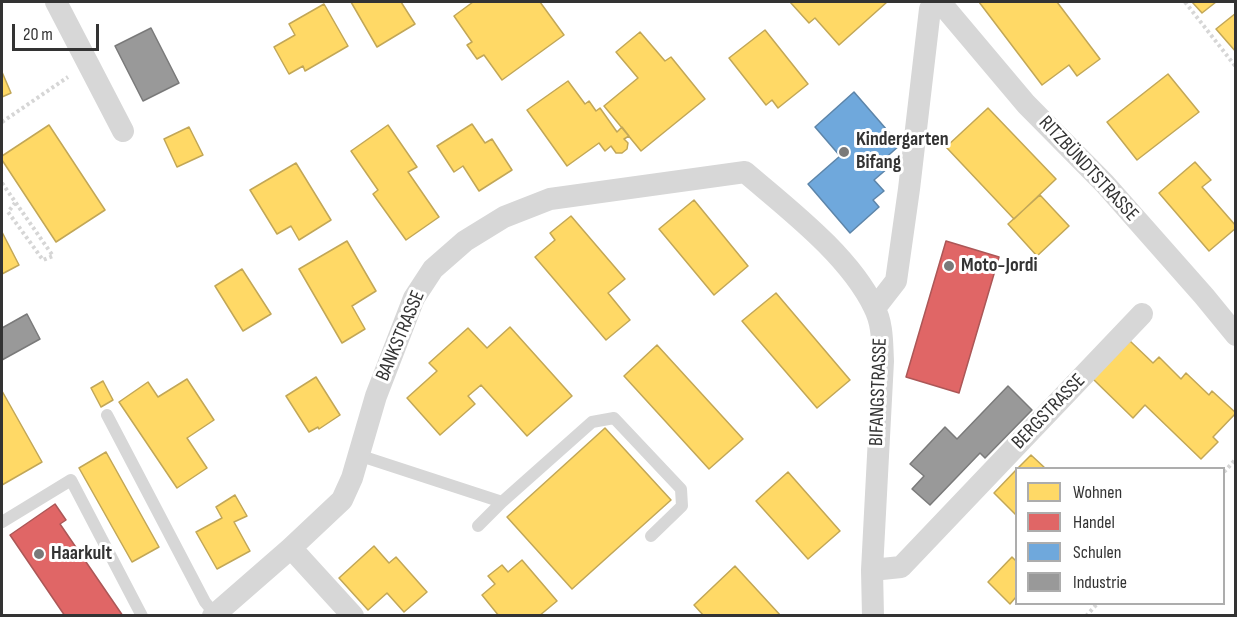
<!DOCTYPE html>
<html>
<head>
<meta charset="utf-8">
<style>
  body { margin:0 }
  #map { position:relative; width:1237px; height:617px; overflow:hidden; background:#fff; font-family:"Sofia Sans Condensed",sans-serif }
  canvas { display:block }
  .frame { position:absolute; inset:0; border:3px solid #333; pointer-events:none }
  .legend { position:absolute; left:1015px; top:467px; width:210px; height:138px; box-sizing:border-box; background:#fff; border:2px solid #adadad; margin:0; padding:8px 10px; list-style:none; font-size:18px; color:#333 }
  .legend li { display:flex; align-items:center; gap:12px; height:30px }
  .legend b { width:30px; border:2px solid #adadad }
  .scale { position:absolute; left:12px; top:24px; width:87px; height:27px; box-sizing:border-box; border:3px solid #333; border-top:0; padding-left:8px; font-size:18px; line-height:21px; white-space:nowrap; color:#333; -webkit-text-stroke:4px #fff; paint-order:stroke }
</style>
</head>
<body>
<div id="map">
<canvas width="1237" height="617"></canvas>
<div class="frame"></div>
<ul class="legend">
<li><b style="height:16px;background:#ffd966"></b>Wohnen</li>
<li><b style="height:16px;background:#e06666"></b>Handel</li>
<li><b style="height:16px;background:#6fa8dc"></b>Schulen</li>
<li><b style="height:16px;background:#999"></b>Industrie</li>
</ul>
<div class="scale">20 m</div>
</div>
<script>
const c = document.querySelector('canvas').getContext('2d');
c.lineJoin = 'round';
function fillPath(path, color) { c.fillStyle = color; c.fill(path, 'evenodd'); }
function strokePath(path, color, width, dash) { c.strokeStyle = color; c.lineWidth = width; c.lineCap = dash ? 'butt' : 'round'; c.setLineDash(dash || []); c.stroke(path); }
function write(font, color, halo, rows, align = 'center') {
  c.font = font + ' "Sofia Sans Condensed",sans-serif'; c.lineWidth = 6; c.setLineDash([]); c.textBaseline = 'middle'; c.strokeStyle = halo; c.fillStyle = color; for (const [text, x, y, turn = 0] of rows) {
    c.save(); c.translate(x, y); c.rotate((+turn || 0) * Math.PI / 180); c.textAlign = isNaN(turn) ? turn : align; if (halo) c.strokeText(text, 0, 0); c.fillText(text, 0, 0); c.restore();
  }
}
const homes = new Path2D(`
  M351,2H401L415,24L377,47Z
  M473,2H540L564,35L502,80L484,55L477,59L467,45L472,42L454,16Z
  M790,2H887L839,45L815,18L809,23Z
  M979,2H1057L1100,59L1077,76L1069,65L1042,85Z
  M1192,2H1216L1202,13Z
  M324,4L348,46L305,71L303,66L289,74L274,47L295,35L289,24Z
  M1236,13V52L1216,29Z
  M765,30L808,84L778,108L772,100L766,105L729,58Z
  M640,32L665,61L671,57L705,99L641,151L604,106L638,78L616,52Z
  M2,72L11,93L2,97Z
  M1168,74L1199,112L1137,160L1107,122Z
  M568,81L585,104L589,101L596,111L600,108L617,132L622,127L629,136L624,139L628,143L627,149L622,153H616L611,146L605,151L599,143L567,166L527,110Z
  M988,108L1056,179L1014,219L946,147Z
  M472,124L485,143L492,139L512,170L479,191L463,166L454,172L437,146Z
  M49,125L105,210L56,242L2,160V156Z
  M388,125L417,167L408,172L439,217L406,240L373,194L378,190L351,151Z
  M189,127L203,155L177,167L164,139Z
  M1195,162L1211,180L1202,187L1236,226V228L1209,251L1159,193Z
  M296,163L331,220L299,240L291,226L277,234L250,190Z
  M1040,195L1069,226L1037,256L1008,224Z
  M694,200L748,266L714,295L659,229Z
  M571,216L625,279L608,293L630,320L606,340L535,257L555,240L550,233Z
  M2,232L19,265L2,274Z
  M347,241L376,291L352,306L365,329L342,343L299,269Z
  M242,269L271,314L243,331L215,286Z
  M776,293L850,380L817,408L742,321Z
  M510,327L572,396L527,436L481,385L468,396L475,404L440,435L407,398L437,371L429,363L468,328L487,348Z
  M1130,341L1153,363L1159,357L1181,379L1186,373L1209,395L1212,391L1236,413L1213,437L1218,442L1201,459L1145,405L1133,418L1093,379Z
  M657,345L743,439L709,469L624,376Z
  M316,377L340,415L319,429L318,427L309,432L286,396Z
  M187,379L214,420L187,438L207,468L177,488L119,402L148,382L158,397Z
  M103,381L113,400L101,407L91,388Z
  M2,391L42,462L2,485Z
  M605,428L671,500L572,589L507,517Z
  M106,452L159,547L132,562L79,468Z
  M1031,455L1045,468H1018Z
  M1016,470V515L994,493Z
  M788,472L840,531L808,559L756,501Z
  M235,495L247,516L234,522L250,551L217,569L196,532L222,518L216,507Z
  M374,546L389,563L396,557L427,592L404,612L387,593L368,610L339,578Z
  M1012,557L1016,561V597L1010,604L988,582Z
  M522,560L557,601L539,616H499L482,595L495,584L488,576L502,565L508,572Z
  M735,566L781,616H704L694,605Z`);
const shops = new Path2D(`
  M946,241L999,257L959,393L906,377Z
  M55,504L66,520L60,524L123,616H65L10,535Z`);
const schools = new Path2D(`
  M854,92L900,145L882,161L888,168L874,180L884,191L873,200L879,207L850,233L808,184L840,156L815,127Z`);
const industry = new Path2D(`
  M151,28L179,83L143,101L115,46Z
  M27,314L40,339L2,360V328Z
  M1008,386L1032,410L985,458L980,453L930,505L912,489L924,476L910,464L945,427L957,439Z`);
const path = new Path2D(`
  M1185,2L1236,67
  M2,122L68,77
  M2,183L53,256L43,260L8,212L15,203
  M1224,472L1236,459
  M1086,616L1097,604`);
const service = new Path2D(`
  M107,415L205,602L215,614
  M358,455L502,502
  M2,522L71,480L142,616
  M478,526L502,502L592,422L614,418L681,489L682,506L651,536`);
const minor = new Path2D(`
  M56,2L123,131
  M940,2L1026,104L1105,184L1204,296L1236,335
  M875,308L896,281L909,189L930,9L938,2
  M291,548L353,616
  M872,570L901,567L1142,314
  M213,616L291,548L342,500L352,478L376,396L414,298L433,269L465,241L504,217L550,199L745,172C788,209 849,255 874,307C883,324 882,343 883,361L872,570L873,616`);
const markers = [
  [844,152,6,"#7a7a7a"],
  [949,266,6,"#7a7a7a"],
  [39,554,6,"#7a7a7a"]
];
const poiNames = [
  ["Kindergarten",856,140],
  ["Bifang",856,163],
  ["Moto-Jordi",961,266],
  ["Haarkult",51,554]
];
const streetNames = [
  ["RITZBÜNDTSTRASSE",1088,169,47],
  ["BANKSTRASSE",401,336,-67],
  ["BIFANGSTRASSE",879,392,-88],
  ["BERGSTRASSE",1049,412,-46]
];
fillPath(homes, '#ffd966');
strokePath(homes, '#c2a757', 1.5);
fillPath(shops, '#e06666');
strokePath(shops, '#ac5757', 1.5);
fillPath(schools, '#6fa8dc');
strokePath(schools, '#5d85a9', 1.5);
fillPath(industry, '#999');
strokePath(industry, '#7a7a7a', 1.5);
strokePath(path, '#d6d6d6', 4, [3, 3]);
strokePath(service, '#d7d7d7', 12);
strokePath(minor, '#d7d7d7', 22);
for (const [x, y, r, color] of markers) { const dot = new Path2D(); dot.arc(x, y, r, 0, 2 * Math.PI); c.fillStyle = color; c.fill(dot); strokePath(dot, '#fff', 2); }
write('bold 20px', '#333', '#fff', poiNames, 'left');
write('20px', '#333', '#fff', streetNames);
</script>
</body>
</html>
